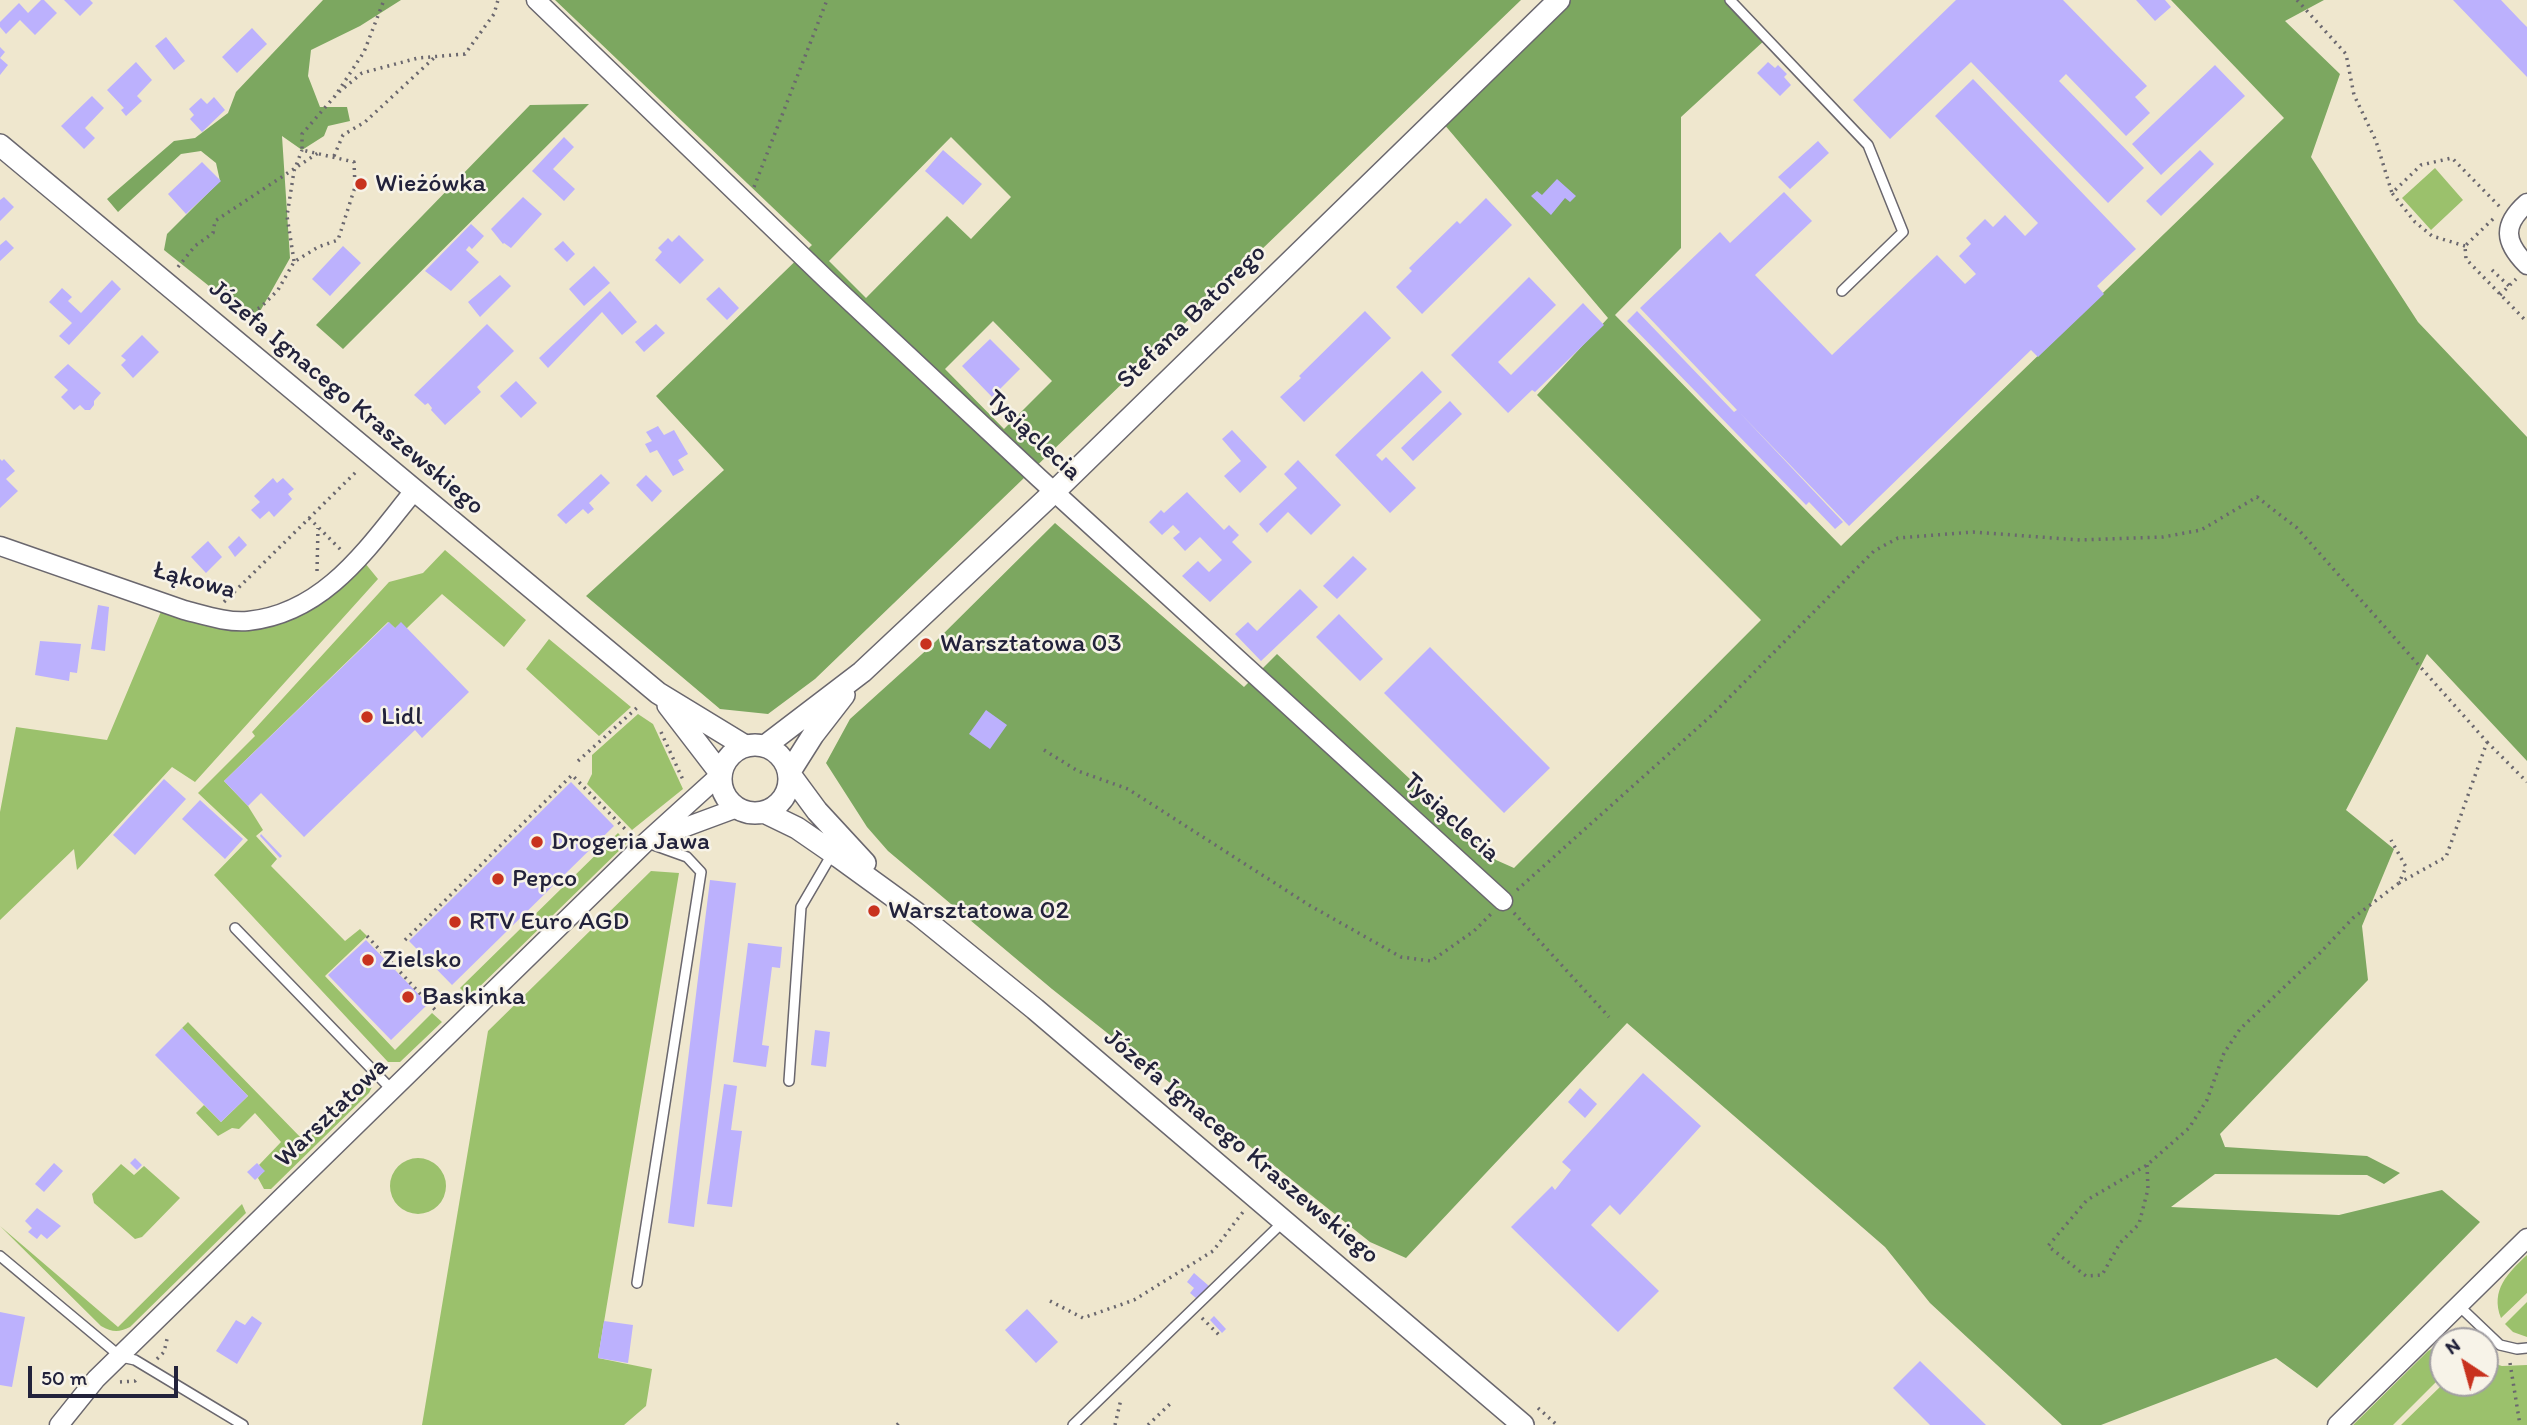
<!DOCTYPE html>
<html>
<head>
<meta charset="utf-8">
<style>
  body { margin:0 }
  #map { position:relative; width:2527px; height:1425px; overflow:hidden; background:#efe7ce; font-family:Itim,sans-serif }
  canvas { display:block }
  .north { position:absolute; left:2429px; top:1327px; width:70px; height:70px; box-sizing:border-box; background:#f7f3e8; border:2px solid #a29fa3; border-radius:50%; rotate:324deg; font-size:19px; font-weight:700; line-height:28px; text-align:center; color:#22223b }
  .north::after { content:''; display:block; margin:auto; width:24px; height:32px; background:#c8321e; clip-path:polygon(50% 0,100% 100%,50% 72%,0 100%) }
  .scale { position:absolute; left:28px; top:1366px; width:150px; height:32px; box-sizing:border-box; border:4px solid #22223b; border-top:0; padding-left:9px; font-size:21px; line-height:24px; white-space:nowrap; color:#22223b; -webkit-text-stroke:5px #f7f3e8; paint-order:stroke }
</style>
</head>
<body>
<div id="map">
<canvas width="2527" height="1425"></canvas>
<div class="north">N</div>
<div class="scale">50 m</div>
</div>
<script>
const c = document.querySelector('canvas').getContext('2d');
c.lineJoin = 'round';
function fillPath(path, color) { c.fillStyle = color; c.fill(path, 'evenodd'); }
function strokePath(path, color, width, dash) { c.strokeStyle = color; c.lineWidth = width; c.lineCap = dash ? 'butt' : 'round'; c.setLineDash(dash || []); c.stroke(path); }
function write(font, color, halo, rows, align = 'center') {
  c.font = font + ' Itim,sans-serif'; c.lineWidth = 5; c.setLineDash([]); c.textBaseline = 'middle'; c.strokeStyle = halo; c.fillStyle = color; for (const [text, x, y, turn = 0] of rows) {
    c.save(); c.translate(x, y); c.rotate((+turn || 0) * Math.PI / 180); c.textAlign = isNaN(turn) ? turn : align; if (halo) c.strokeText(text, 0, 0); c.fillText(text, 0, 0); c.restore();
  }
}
const green = new Path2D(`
  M2435,168L2463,200L2431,230L2402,198Z
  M445,550L526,620L504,647L442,594L407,628H395L388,622L224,781L248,806L263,830L256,836L277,859L271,866L345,941L360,929L367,936L325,976L395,1050L432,1013L442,1022L400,1062H388L214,875L248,840L198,793L255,736L252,732L389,582L423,573Z
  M360,557L378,579L195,782L172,767L77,870L74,849L0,920V812L16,727L107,740L165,602L209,617L285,613Z
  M549,639L631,707L599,736L526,669Z
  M638,714L653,724L683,789L632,830L587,784L592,774V755Z
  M618,833L627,843L469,997L460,988Z
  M651,871L679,873L598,1358L652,1369L646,1406L624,1425H422L488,1031Z
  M188,1022L305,1142L368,1081L372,1087L369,1093L271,1189H264L258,1178L264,1171L259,1165L281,1142L255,1113L239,1129L232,1128L218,1136L196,1113L204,1105L221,1122L248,1096L182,1028Z
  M390 1186a28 28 0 1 1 56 0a28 28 0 1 1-56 0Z
  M121,1164L134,1175L144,1166L180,1198L142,1237L135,1239L94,1203L92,1194Z
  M242,1204L246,1213L130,1327C118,1333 112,1332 101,1326L0,1226L118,1327Z
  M2527,1255V1293L2501,1318C2490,1290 2508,1273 2527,1255Z
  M2527,1302V1337L2513,1332L2505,1324Z
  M2443,1342V1375L2393,1425H2353L2428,1351Z
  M2485,1361L2502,1366L2527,1365V1425H2401L2444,1383H2485Z`);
const forest = new Path2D(`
  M323,0H401L360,26L311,50L308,76L320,107H347L350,121L328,126L324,136L302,150L282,136L290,258L254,322L164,250L167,234L220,181L216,163L201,151L181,154L118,212L107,199L174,141L195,138L228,113L236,92Z
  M555,0H1521L815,679L768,714L720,709L586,596L724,470L656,396L812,245ZM951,137L1011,197L971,239L947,216L866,298L829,261ZM993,321L1052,381L1004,429L945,369Z
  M1559,0H1730L1766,39L1681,117V248L1615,315L1841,546L2284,118L2171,0H2324L2285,21L2340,74L2311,157L2418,322L2527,437V761L2427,654L2346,810L2394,849L2362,926L2368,980L2220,1134L2225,1147L2367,1156L2400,1173L2384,1184L2367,1175L2215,1174L2171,1207L2339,1215L2442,1190L2480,1222L2317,1388L2276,1358L2101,1425H2062L1930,1303L1885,1247L1627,1023L1406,1258L1370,1242L1052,989L888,851L867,827L826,763L850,719L932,645L1055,523L1244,687L1277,654L1496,860L1514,868L1761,620L1537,395L1608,318L1438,117Z
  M589,104L343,349L316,325L530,105Z`);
const building = new Path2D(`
  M41,0H44L57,13L35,35L20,20L6,34L0,27V22L19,3L28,13Z
  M64,0H90L93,3L80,16Z
  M1956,0H2063L2147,86L2135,97L2150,113L2126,136L2066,74L2059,81L2144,168L2108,203L1971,62L1890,139L1853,100Z
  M2136,0H2165L2171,7L2155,21Z
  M2453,0H2501L2520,20L2527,27V77Z
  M252,28L267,44L237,73L222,57Z
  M166,37L185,61L174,70L155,46Z
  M0,47L5,52L0,58L8,65L0,75Z
  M136,62L152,80L137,96L142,101L126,116L121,110L124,108L107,90Z
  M1768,62L1775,68L1778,65L1787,74L1784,77L1791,85L1780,96L1757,73Z
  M2215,65L2245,96L2161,175L2132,144Z
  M1973,79L2136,249L2097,286L2104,294L2038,357L2031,350L1849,526L1739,412L1843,522L1835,529L1809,502L1806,505L1627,321L1637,311L1734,412L1737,410L1640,308L1720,232L1730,243L1784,192L1812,221L1755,275L1832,355L1937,255L1965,284L1976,274L1959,256L1971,244L1966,238L1985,219L1993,227L2005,215L2025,236L2038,223L1935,116Z
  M92,96L104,108L85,128L95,138L84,149L61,126Z
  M214,97L225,110L202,132L190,119L194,115L189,109L201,98L207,104Z
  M564,137L574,147L553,169L575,189L564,201L532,171Z
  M1818,141L1829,153L1790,189L1778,177Z
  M943,150L982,184L963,205L925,171Z
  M2200,150L2214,164L2161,216L2146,201Z
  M202,162L221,181L186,214L168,194Z
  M1557,179L1576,196L1570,202L1565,198L1551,215L1531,196L1537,191L1542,195Z
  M4,197L14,207L0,221V200Z
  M523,197L542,214L511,248L504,243L503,244L491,229Z
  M1486,198L1512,225L1422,314L1396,287L1412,271L1409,268L1457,221L1460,224Z
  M471,224L484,236L472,249L469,246L466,250L479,262L451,291L425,271Z
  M679,235L704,260L680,284L655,260L662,252L658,248L668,238L672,242Z
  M6,240L14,248L0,261V245Z
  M563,241L575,254L567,262L554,249Z
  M343,246L361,263L330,296L312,279Z
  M594,266L610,283L584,306L569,289Z
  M500,275L511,286L480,317L468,302Z
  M1529,277L1556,305L1498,362L1511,375L1583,303L1604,325L1535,392L1532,390L1508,413L1451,355Z
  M112,280L121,289L69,345L59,336L72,323L49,302L62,288L72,297L68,301L81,313Z
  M719,287L739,308L727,320L706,299Z
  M610,291L637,322L622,335L602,312L548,368L539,358Z
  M1365,311L1391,338L1304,422L1280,397L1301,378L1299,376Z
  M487,324L514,351L477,387L481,392L445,425L431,410L432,408L428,403L425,405L414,395Z
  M656,324L665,333L644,352L635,342Z
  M142,335L159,352L133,378L121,365L126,360L121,356Z
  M990,339L1020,369L992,397L962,366Z
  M68,364L101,393L94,401V405L90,410H85L80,405L74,410L61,397L68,390L54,377Z
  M1422,371L1442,392L1376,455L1382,461L1386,457L1416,488L1390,513L1335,455Z
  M516,381L537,403L521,418L500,396Z
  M1450,401L1462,414L1413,461L1401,448Z
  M658,426L664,435L674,430L688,454L678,460L684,470L673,476L657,450L650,453L645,444L652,441L646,432Z
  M1232,430L1267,467L1240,493L1224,476L1241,461L1222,439Z
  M0,459L2,461L4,459L15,471L6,479L18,491L0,508Z
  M1298,460L1341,505L1311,535L1288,512L1267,533L1259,524L1297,488L1284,474Z
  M601,474L610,483L589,503L594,509L588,514L583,509L566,524L557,515Z
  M646,475L662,491L652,502L636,485Z
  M273,478L277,483L283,478L294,489L288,494L292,499L274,517L269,511L260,519L251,510L260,502L254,496Z
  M1187,492L1224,530L1229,525L1239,535L1232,542L1252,562L1210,602L1182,576L1198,561L1209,572L1222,560L1200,537L1185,551L1173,538L1180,532L1173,525L1162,535L1149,522L1161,510L1164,513Z
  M239,536L247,545L235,557L228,547Z
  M208,541L222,557L206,573L191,557Z
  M1353,556L1367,569L1337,599L1323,586Z
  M1300,589L1318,607L1261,661L1235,634L1248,622L1257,631Z
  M98,605L109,607L105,651L91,649Z
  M1339,614L1383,659L1360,681L1316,637Z
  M389,622L395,628L401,622L469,692L422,738L415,730L304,837L261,793L248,806L224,781Z
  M40,641L81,644L77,673L70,672L69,681L35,675Z
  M1430,647L1550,768L1504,813L1384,693Z
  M986,710L1007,725L990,749L969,734Z
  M164,779L186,799L135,855L113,835Z
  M571,782L614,826L452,985L409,941Z
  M200,800L243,839L225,859L182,819Z
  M261,834L282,856L280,858L260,836Z
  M710,880L736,883L694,1227L668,1223Z
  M366,940L428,1004L391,1040L328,975Z
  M748,943L782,947L780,968L772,967L762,1045L769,1046L766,1067L733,1062Z
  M182,1028L248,1096L221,1122L155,1055Z
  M815,1030L830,1032L826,1067L811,1065Z
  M1643,1073L1701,1126L1620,1215L1610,1205L1591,1225L1659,1291L1618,1332L1511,1227L1552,1186L1555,1190L1571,1170L1562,1162Z
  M724,1084L737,1086L731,1130L742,1131L732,1207L707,1204Z
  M1580,1088L1597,1104L1585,1118L1568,1102Z
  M135,1158L142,1165L137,1170L130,1163Z
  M54,1163L63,1171L44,1192L35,1184Z
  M257,1163L265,1171L255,1180L247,1172Z
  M37,1208L61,1226L47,1239L41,1234L37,1239L28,1232L32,1228L25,1221Z
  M1194,1273L1209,1286L1197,1299L1190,1293L1194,1288L1187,1282Z
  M1027,1309L1058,1342L1036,1363L1005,1330Z
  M0,1312L25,1317L12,1387L0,1385Z
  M252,1316L262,1323L237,1364L216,1351L236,1320L245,1325Z
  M1214,1316L1226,1329L1222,1333L1210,1320Z
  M604,1321L633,1325L628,1363L598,1358Z
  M1920,1361L1986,1425H1930L1893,1388Z`);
const path = new Path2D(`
  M2297,0L2346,54L2354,95L2376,141L2392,193
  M339,92L362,73L418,58L465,54L494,14L498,0
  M334,156L343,135L365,122L436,56
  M754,187L827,0
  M2493,219L2465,246L2466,259L2527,322
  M2465,246L2432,236L2415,222L2392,193L2421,165L2452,158L2500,207
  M294,261L287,216L294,171L302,150
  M178,267L195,246L213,233L215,221L318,153
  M2492,270L2509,286
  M2500,295L2516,279
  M239,318L261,307L278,290L294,262L318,247L338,240L355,187L354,162L302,150V134L335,96L364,52L384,0
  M309,518L342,551
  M317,571L318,528
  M224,602L358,470
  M661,732L684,782
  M2487,742L2527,782
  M1044,750L1078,771L1128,789L1309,905L1401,957L1431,961L1474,931L1491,914
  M578,761L640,705
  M1517,890L1712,715L1874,551L1898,538L1973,532L2080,540L2163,537L2201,530L2257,497L2297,528L2487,742L2446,857L2399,883
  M1514,913L1609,1017
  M367,936L438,1013
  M405,940L572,775L630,834
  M2147,1165L2148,1189L2139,1224L2120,1243L2102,1275L2086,1276L2048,1246L2087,1200L2147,1165L2189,1128L2207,1100L2224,1053L2240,1029L2319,954L2353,918L2399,883L2406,867L2391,840
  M1050,1301L1083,1318L1134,1300L1213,1251L1243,1212
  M1202,1318L1220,1336
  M157,1359L164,1352L168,1335
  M2510,1363L2520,1425
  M120,1382L135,1381L139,1377
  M1538,1408L1557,1425
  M897,1425L899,1423L901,1425
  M1115,1425L1121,1399
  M1148,1425L1172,1402`);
const service = new Path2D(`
  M1730,0L1868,145L1903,232L1842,291
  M235,928L393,1091
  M789,1081L801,907L832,854
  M0,1256L121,1357L135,1360L243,1425
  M637,1283L701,872L687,857L648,843
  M2458,1305L2500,1345L2517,1349L2527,1348
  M1073,1425L1283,1222`);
const minor = new Path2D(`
  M536,0L827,280L1039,478L1503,901
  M2527,203C2502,225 2504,242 2527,265
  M0,546L184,610C204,615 228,623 248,621C326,613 369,546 414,491
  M656,838L737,808
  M59,1425L96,1379L646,842L721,774
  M2337,1425L2527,1238`);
const tertiary = new Path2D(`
  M0,145L658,693L745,746
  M668,705L721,774
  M721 779a34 34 0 1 1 68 0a34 34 0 1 1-68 0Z
  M765,746L862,672L1054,492L1559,0
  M789,773L817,811L865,863
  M789,773L813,735L844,695
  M764,812L797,828L839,857L919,915L1035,1009L1523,1425`);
const markers = [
  [361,184,7,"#c8321e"],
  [926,644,7,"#c8321e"],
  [367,717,7,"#c8321e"],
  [537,842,7,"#c8321e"],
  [498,879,7,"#c8321e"],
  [874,911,7,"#c8321e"],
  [455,922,7,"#c8321e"],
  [368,960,7,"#c8321e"],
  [408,997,7,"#c8321e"]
];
const poiNames = [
  ["Wieżówka",375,184],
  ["Warsztatowa 03",940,644],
  ["Lidl",381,717],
  ["Drogeria Jawa",551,842],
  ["Pepco",512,879],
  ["Warsztatowa 02",888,911],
  ["RTV Euro AGD",469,922],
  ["Zielsko",382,960],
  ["Baskinka",422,997]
];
const streetNames = [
  ["Stefana Batorego",1192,317,-44],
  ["Józefa Ignacego Kraszewskiego",346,398,40],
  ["Tysiąclecia",1033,436,43],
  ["Łąkowa",194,581,15],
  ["Tysiąclecia",1451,818,42],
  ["Warsztatowa",332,1113,-44],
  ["Józefa Ignacego Kraszewskiego",1241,1147,40]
];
fillPath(green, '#9bc16c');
fillPath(forest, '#7ca760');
fillPath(building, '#bcb1fd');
strokePath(service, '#6a676e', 12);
strokePath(minor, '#6a676e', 21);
strokePath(tertiary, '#6a676e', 24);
strokePath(path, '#6a676e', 3.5, [2, 5]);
strokePath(service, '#fff', 9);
strokePath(minor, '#fff', 18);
strokePath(tertiary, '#fff', 21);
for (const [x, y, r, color] of markers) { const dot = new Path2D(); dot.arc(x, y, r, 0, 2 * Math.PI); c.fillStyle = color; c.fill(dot); strokePath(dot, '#f7f3e8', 2.5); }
write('26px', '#22223b', '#f7f3e8', poiNames, 'left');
write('26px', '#22223b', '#f7f3e8', streetNames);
</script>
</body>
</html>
